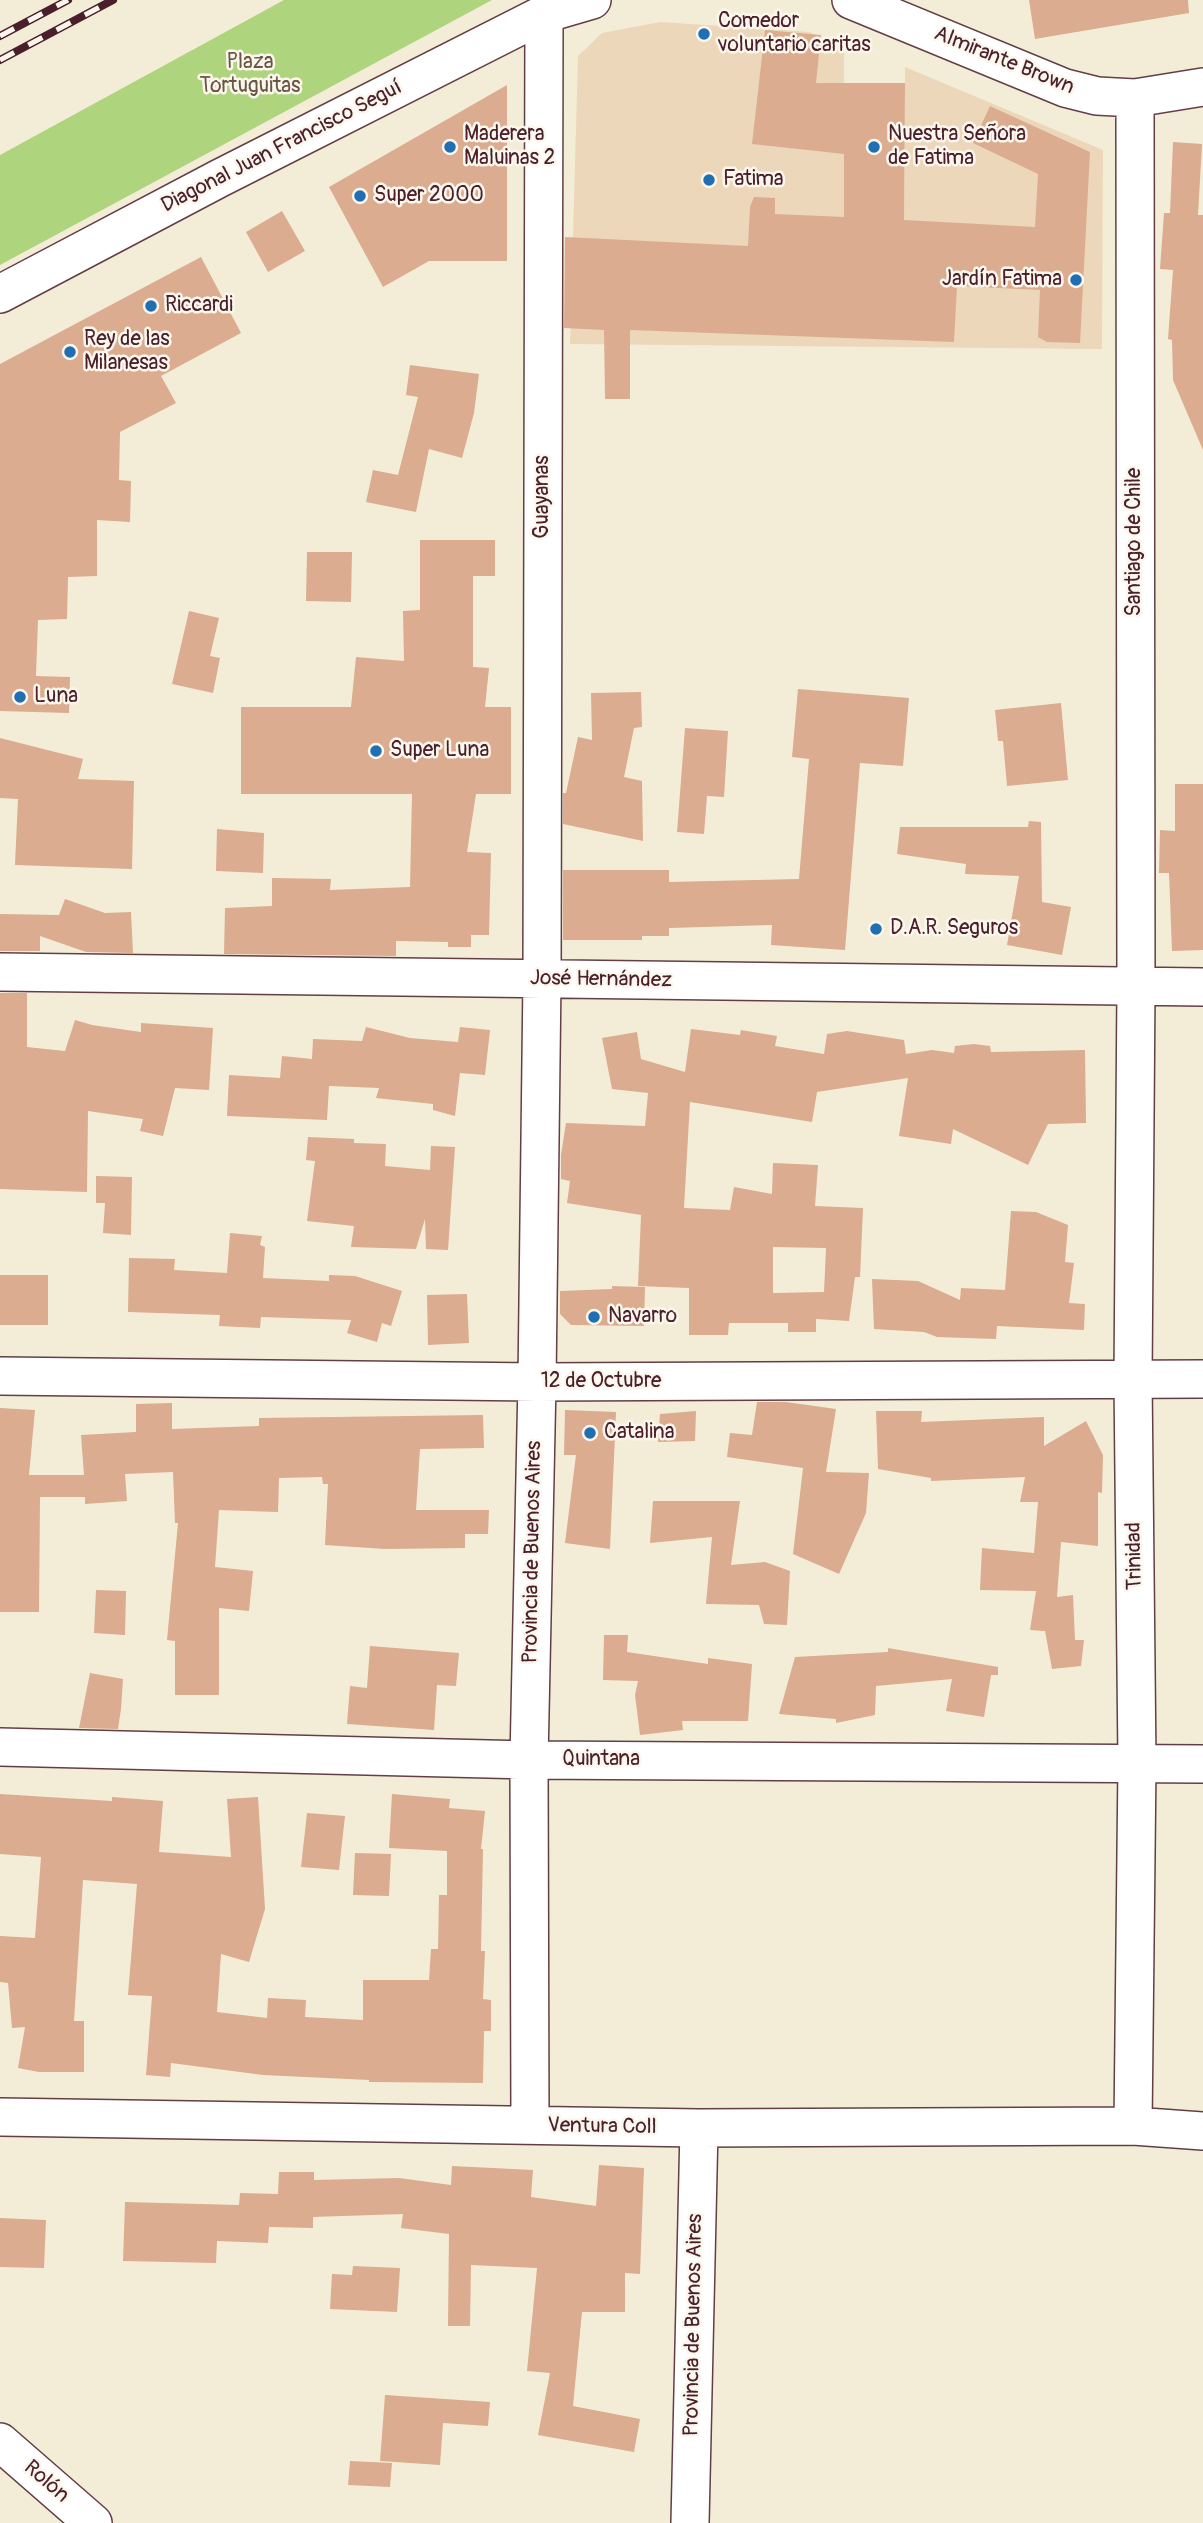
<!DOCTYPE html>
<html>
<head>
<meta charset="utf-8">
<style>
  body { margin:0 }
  canvas { display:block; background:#f3edd7 }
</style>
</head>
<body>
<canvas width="1203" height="2523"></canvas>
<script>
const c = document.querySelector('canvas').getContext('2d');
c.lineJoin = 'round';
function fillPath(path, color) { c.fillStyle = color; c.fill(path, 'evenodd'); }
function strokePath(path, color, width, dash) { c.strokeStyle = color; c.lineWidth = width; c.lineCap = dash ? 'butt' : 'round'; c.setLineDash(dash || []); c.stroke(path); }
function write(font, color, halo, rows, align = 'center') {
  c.font = font + ' Pangolin,sans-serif'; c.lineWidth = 5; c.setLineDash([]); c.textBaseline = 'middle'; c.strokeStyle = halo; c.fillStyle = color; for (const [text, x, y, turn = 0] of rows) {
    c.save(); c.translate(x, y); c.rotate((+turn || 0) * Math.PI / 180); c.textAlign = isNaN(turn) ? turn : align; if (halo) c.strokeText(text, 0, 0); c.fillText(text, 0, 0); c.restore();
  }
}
const built = new Path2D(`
  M660,22L810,32L844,53V210H904L905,67L1103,150L1102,349L570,344L578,56L602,33Z`);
const green = new Path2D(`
  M284,0H492L0,265V155Z`);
const building = new Path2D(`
  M1029,0H1188L1189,13L1035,39Z
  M765,30L821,35L816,83H905L904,220L1035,227L1038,174L973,143L990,106L1090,152L1080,343L1047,342L1038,337L1040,290L957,286L954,342L630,330V399H605L604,330L564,328L565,237L748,246L750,207L754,197L775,198V214L844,217V154L752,144Z
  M507,85V261H429L383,287L329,187Z
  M1173,142L1202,144L1198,215H1203V450L1173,380L1172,340L1168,339L1173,270L1160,269L1164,213H1170Z
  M282,211L305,251L268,272L246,232Z
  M201,257L241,333L161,376L176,403L120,432L119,480L131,481L130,522L97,520V576L68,577L67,619L38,620L36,676L70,677L69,713L0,711V364Z
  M410,365L479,374L474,413L462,458L429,449L416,512L366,502L373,470L398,475L418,397L406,395Z
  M420,540H495V576H473V667L489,668L485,707H511V794H476L467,852L491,853L489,935H471V947H448V942L396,941V956L224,954L225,908L272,906V878L331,879L330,890L410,887L412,794H241V707H351L356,657L404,661L403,611L420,610Z
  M307,552H352L351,602L306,601Z
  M189,611L219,618L210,656L220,658L213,693L172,684Z
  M798,689L909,698L903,766L860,763L845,950L771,945L772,925L669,928V936H642V940H563V870H669V882L799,879L809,759L792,757Z
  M641,692L642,727L634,728L624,777L642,781L643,841L563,824V793H566L578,737L592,740L591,693Z
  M1061,703L1068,780L1007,786L1003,741H998L995,710Z
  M685,728L728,731L724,797L707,796L704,834L677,832Z
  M0,738L83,759L78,779L134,781L132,869L15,865L18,799L0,798Z
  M1175,784H1203V950L1172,951L1169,873H1159L1160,830L1175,831Z
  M1029,821L1041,822L1042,902L1071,907L1062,955L1007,945L1019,876L965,874L966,864L897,854L900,827H1028Z
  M217,829L264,833L263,873L216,871Z
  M65,899L105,913L131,912L133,953L86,952L40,936V951H0V914L59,915Z
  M0,993H27V1047L65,1051L75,1020L92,1025L141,1032V1023L213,1028L209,1090L175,1088L163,1136L140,1131L143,1119L88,1111L87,1192L0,1189Z
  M366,1027L410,1038L458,1042L460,1027L490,1030L485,1075L460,1073L455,1116L433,1110V1104L376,1098L379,1088L329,1086L327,1120L227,1116L229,1075L280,1078L282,1056L312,1059L313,1039L362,1041Z
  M691,1029L740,1035L741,1030L777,1036L775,1046L824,1054L827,1034L847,1031L904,1040L906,1054L932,1050L954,1053L955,1046L974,1044L990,1046L991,1052L1085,1050L1086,1123L1048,1124L1028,1165L953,1129L951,1144L899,1136L908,1078L817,1092L812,1122L690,1102L684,1208L730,1210L734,1187L772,1194L773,1163L818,1165L815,1206L863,1208L860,1277H855L849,1321L816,1319V1332H788V1323H729L728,1335H689V1288L638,1286L641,1215L567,1203L570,1181L561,1179V1155L566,1123L645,1126L648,1093L612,1089L602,1038L637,1032L641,1059L685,1072ZM773,1247L826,1248L824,1292L773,1293Z
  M308,1137L354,1139V1143L386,1144L385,1166L430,1170L431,1146L455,1147L448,1250L426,1249L425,1219L416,1249L351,1247L354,1226L307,1221L315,1161L306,1160Z
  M96,1176L132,1177L131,1235L103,1233L105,1203H96Z
  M1011,1211L1036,1212L1068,1225L1065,1262L1074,1263L1069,1303L1085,1304L1084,1330L997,1326L996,1339L937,1337L924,1332L874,1329L872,1279L918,1281L960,1300L961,1288L1005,1290Z
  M230,1233L262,1236L260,1245L265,1247L263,1278L329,1281V1275L355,1276L402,1291L391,1326L382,1323L377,1342L347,1333L351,1320L261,1317L260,1328L219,1326L220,1315L128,1312L129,1258L175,1259L174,1270L227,1273Z
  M0,1275H48V1325H0Z
  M612,1286L645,1287L644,1326L571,1325L560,1314V1291L612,1289Z
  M467,1294L469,1343L428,1345L427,1295Z
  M757,1402H786L836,1409L826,1472L869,1473L866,1513L839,1574L793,1554L803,1468L727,1457L730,1433L752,1435Z
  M172,1403V1429L259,1426V1418L483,1415L484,1448L420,1449L416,1510H489L488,1534H465V1548L385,1549L325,1545L328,1484H323L322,1477L279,1478L278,1512L219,1510L215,1567L253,1571L249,1611L219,1608V1695H175V1641L167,1640L178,1523H175L173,1472L125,1474L127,1501L85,1504V1497H40L39,1612H0V1408L35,1410L29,1475H84L81,1435L136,1432V1404Z
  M565,1410L616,1412L610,1549L565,1543L576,1455H564Z
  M696,1411L695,1441L658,1442L660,1414Z
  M876,1411H922L921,1422L1044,1417V1446L1086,1421L1103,1455L1102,1493L1098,1492V1546L1061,1542L1057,1597L1073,1595L1075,1640H1084L1081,1666L1052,1669L1045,1631L1030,1630L1036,1591L980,1590L982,1548L1034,1553L1038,1502H1020L1025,1477L931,1481V1478L878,1469Z
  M653,1501H740L731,1565L765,1562L790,1571L787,1625L764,1624L759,1605L706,1604L712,1537L650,1543Z
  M96,1590L126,1591L125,1635L94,1633Z
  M604,1635H628L627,1652L708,1664V1658L752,1664L748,1721H682L683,1730L640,1735L635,1695L638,1681L603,1680Z
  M370,1646L459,1653L456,1686L437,1685L434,1730L347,1724L350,1686L367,1688Z
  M888,1648L998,1667V1675H991L984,1717L946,1711L952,1679L876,1686L875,1715L836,1723V1719L779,1714L795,1657L888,1652Z
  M90,1673L123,1679L121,1709L118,1729L79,1728Z
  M0,1794L112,1801V1797L163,1801L159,1852L231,1857L227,1799L258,1797L265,1909L249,1962L221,1954L217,2012L267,2018L268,1998L306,2000L305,2017L363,2020V1980H429L431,1949H438L439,1895H447V1851L389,1848L392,1794L450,1799L449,1808L485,1811L481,1849H483L481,1951H485L483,1999L491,2000V2031H484L483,2083L369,2082V2080L263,2075L171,2063L170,2077L146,2075L152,1996L128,1995L137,1884L83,1880L74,2021H84V2072H39L18,2068L25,2027L12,2028L8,1983L0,1982V1936L35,1938L41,1857L0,1854Z
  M307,1813L345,1816L339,1870L301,1867Z
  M355,1853L391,1854L389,1896L353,1895Z
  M599,2165L644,2168L640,2274L625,2273V2312H582L573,2406L640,2419L634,2452L538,2435L550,2373L527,2371L537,2268L471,2265L470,2326H448L449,2234L401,2228L403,2214L313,2217V2228L269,2227L268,2243L217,2241L216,2263L123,2261L125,2202L239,2205L240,2193L278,2194L279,2172H314V2180L399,2178L451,2185L452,2166L533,2170L531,2197L596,2206Z
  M0,2218L46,2220L44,2268L0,2267Z
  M353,2266L400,2268L397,2312L330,2309L332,2274L352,2275Z
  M385,2395L490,2402L488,2426L443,2423L440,2465L380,2461Z
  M350,2461L392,2463L390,2487L348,2485Z`);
const minor = new Path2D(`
  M851,0L1065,88L1097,96L1135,98L1203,87
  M544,14L592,0
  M0,294L220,178L544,14L561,3
  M0,972L1203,987
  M0,1376L537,1382L1203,1379
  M0,1747L529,1760L1203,1764
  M0,2117L699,2128L1133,2126L1203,2131
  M530,2125L529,1760L537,1382L542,979L544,14
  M1133,2126L1137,1763L1133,1379L1136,986L1135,98
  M0,2442L93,2523
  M690,2523L699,2128`);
const rail = new Path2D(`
  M0,36L68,0
  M0,60L113,0`);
const markers = [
  [704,34,7,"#1f6fb2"],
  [450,147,7,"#1f6fb2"],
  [874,147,7,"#1f6fb2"],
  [709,180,7,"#1f6fb2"],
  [360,196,7,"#1f6fb2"],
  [1076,280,7,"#1f6fb2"],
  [151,306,7,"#1f6fb2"],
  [70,352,7,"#1f6fb2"],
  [20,697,7,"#1f6fb2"],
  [376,751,7,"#1f6fb2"],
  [876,929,7,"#1f6fb2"],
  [594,1317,7,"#1f6fb2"],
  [590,1433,7,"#1f6fb2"]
];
const poiNames = [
  ["Comedor",718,22],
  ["voluntario caritas",718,46],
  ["Maderera",464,135],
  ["Maluinas 2",464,159],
  ["Nuestra Señora",888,135],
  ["de Fatima",888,159],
  ["Fatima",723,180],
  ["Super 2000",374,196],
  ["Jardín Fatima",1062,280,"right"],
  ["Riccardi",165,306],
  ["Rey de las",84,340],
  ["Milanesas",84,364],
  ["Luna",34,697],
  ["Super Luna",390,751],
  ["D.A.R. Seguros",890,929],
  ["Navarro",608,1317],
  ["Catalina",604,1433]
];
const streetNames = [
  ["Almirante Brown",1004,61,22],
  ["Diagonal Juan Francisco Seguí",282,147,-27],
  ["Guayanas",543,497,-90],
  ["Santiago de Chile",1135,542,-90],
  ["José Hernández",601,980,1],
  ["12 de Octubre",601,1382],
  ["Provincia de Buenos Aires",533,1552,-89],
  ["Trinidad",1135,1556,-91],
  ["Quintana",601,1760],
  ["Ventura Coll",602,2127,1],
  ["Provincia de Buenos Aires",694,2325,-89],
  ["Rolón",46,2482,41]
];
const parkNames = [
  ["Plaza",250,63],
  ["Tortuguitas",250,87]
];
fillPath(built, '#edd7bb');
fillPath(green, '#aed47d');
fillPath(building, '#dbac8f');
strokePath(minor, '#633e45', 40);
strokePath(minor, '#fff', 37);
strokePath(rail, '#4a1f2b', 8);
strokePath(rail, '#fbf7ec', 5, [16]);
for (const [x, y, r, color] of markers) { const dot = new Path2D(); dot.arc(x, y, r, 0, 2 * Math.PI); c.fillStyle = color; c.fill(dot); strokePath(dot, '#fbf7ec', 2.5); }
write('21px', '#4a1f2b', '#fbf7ec', poiNames, 'left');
write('21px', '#4a1f2b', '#fbf7ec', streetNames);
write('21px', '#685544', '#fbf7ec', parkNames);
</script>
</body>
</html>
